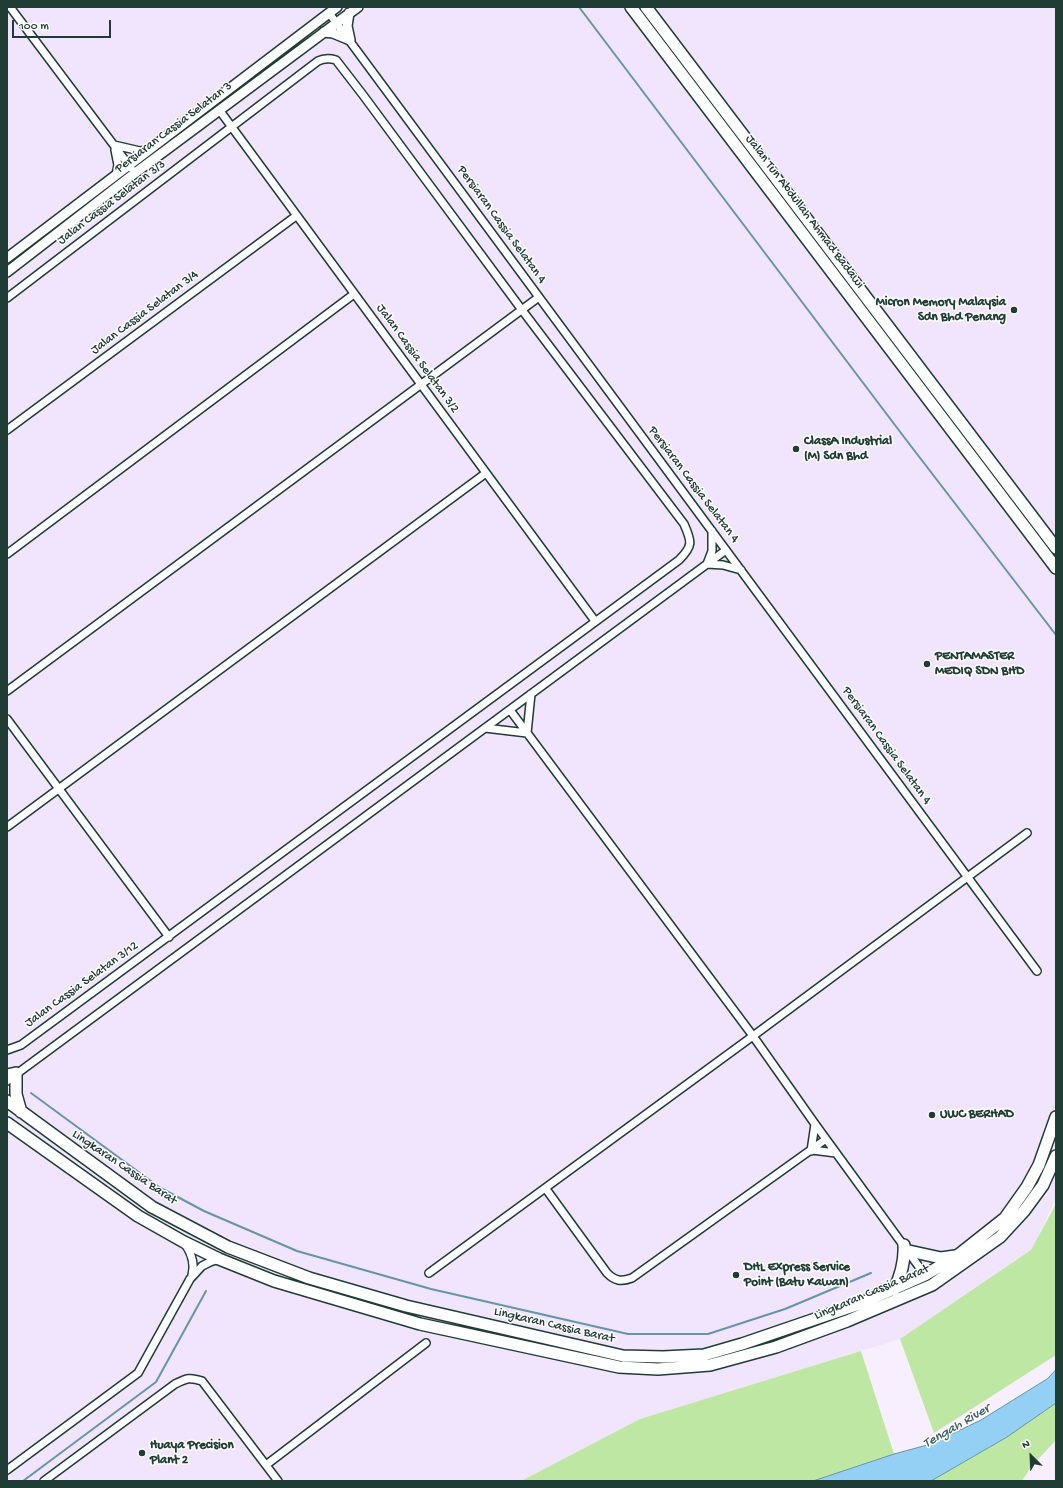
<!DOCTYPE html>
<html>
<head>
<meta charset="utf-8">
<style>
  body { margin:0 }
  #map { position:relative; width:1063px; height:1488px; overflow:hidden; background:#f7effe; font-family:"Gochi Hand",sans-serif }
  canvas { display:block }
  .frame { position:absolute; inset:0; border:8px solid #1f3d34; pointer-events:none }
  .north { position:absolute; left:1011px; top:1436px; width:40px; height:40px; -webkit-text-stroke:3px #fff; paint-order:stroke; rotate:336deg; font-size:11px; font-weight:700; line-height:16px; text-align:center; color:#1f3d34 }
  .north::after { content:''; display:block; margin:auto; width:14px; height:18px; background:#1f3d34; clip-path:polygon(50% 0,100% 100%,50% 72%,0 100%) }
  .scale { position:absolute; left:12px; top:20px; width:99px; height:18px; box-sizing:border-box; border:2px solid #1f3d34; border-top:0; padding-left:5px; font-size:12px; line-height:14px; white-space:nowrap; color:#1f3d34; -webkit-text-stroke:3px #fff; paint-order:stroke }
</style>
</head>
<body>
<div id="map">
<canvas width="1063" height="1488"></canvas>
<div class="frame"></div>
<div class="north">N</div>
<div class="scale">100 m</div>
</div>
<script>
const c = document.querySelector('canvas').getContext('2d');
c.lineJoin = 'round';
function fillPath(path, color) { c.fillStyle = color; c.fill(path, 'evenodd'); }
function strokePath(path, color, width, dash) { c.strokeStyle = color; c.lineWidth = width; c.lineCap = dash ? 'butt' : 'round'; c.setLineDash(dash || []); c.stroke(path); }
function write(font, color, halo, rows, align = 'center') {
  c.font = font + ' "Gochi Hand",sans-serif'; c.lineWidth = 3; c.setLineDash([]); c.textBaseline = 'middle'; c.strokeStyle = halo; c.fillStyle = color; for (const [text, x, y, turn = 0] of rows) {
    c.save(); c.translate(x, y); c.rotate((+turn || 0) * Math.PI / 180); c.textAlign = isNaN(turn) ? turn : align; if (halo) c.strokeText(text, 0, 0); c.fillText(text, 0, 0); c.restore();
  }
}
const built = new Path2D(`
  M7,7H1056V1197L1032,1250L900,1339L640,1419L521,1481H7Z`);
const green = new Path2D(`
  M1056,1204V1355L934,1433L900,1339L1031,1250Z
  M861,1351L894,1454L813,1481H521L640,1419Z
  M1056,1403V1440L1031,1467L1022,1481H931L1007,1437Z`);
const water = new Path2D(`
  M1056,1370V1403L1007,1437L931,1481H813L894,1454L931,1444L981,1420L1047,1379Z`);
const stream = new Path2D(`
  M579,7L904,437L1056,635
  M31,1093L159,1187L204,1211L297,1251L431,1289L628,1334H708L785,1309L871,1273
  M23,1481L156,1382L206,1291`);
const minor = new Path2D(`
  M10,7L131,168
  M329,13L1037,971
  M220,111L595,621
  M114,145L140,151L149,150
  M115,150L118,165L116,175
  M7,298L318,61C324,58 329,58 336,60L363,95L522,310L684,524C692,542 693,546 679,560L21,1045L7,1050
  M7,430L296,216
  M712,531V551L707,564L723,565L741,570
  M7,554L354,294
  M7,691L539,297
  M510,710L753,1036L815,1124L925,1275
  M7,719L169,937
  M485,728L527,733L531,694
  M7,827L486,473
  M7,1081L726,550
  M812,1150L836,1153
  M811,1151L815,1124
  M546,1189L607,1273C615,1281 621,1282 632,1278L826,1139
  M185,1244C192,1254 195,1264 192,1275
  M429,1273L753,1036L1027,833
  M266,1465L426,1343
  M7,1470L138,1373L190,1279L202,1266L210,1262L219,1259
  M44,1481L175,1384C187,1378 190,1377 202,1381L278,1481`);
const tertiary = new Path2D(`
  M349,13L347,26L350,40
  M324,32L333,33L350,40
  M7,258L337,7
  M7,272L135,173L358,7`);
const primary = new Path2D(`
  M631,7L1056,568
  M646,7L1056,548
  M7,1075L16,1073V1094L21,1112
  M7,1101L152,1207L228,1247L309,1278L406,1306L623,1356L663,1357L704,1355L742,1344L862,1303L925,1275L957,1256L1005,1218L1027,1187L1039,1165L1056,1117
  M7,1123L138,1216L184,1242L219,1259L274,1281L420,1324L619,1367L658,1369L710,1365L776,1347L847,1321L932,1285L1000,1237L1024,1211L1043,1185L1056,1156
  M909,1251L941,1258L955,1256
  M894,1290C901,1275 905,1262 904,1245`);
const markers = [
  [1014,310,4,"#1f3d34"],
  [796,449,4,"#1f3d34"],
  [927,664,4,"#1f3d34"],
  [932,1115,4,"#1f3d34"],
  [736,1275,4,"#1f3d34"],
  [142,1453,4,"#1f3d34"]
];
const streetNames = [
  ["Persiaran Cassia Selatan 3",174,128,-37],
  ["Jalan Cassia Selatan 3/3",112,203,-37],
  ["Jalan Tun Abdullah Ahmad Badawi",804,212,53],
  ["Persiaran Cassia Selatan 4",501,225,54],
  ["Jalan Cassia Selatan 3/4",145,313,-37],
  ["Jalan Cassia Selatan 3/2",417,359,54],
  ["Persiaran Cassia Selatan 4",693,485,53],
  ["Persiaran Cassia Selatan 4",886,746,54],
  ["Jalan Cassia Selatan 3/12",82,985,-36],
  ["Lingkaran Cassia Barat",124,1168,34],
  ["Lingkaran Cassia Barat",872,1293,-23],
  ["Lingkaran Cassia Barat",554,1326,13]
];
const poiNames = [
  ["Micron Memory Malaysia",1006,303,"right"],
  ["Sdn Bhd Penang",1006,318,"right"],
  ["ClassA Industrial",804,442],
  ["(M) Sdn Bhd",804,457],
  ["PENTAMASTER",935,657],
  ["MEDIQ SDN BHD",935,672],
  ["UWC BERHAD",940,1115],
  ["DHL Express Service",744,1268],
  ["Point (Batu Kawan)",744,1283],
  ["Huaya Precision",150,1446],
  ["Plant 2",150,1461]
];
const waterNames = [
  ["Tengah River",957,1427,-30]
];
fillPath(built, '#f1e4fd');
fillPath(green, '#bee7a3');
fillPath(water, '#94d0f4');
strokePath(water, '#6595a7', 1);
strokePath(stream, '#6595a7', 2);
strokePath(minor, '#1f3d34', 10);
strokePath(tertiary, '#1f3d34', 12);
strokePath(primary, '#1f3d34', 14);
strokePath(minor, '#fff', 7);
strokePath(tertiary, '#fff', 9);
strokePath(primary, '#fff', 11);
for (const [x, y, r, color] of markers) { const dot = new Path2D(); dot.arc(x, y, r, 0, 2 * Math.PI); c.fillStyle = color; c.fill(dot); strokePath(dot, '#fff', 1.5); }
write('13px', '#1f3d34', '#fff', streetNames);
write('bold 13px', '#1f3d34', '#fff', poiNames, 'left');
write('italic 14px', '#3c6264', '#fff', waterNames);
</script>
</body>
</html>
